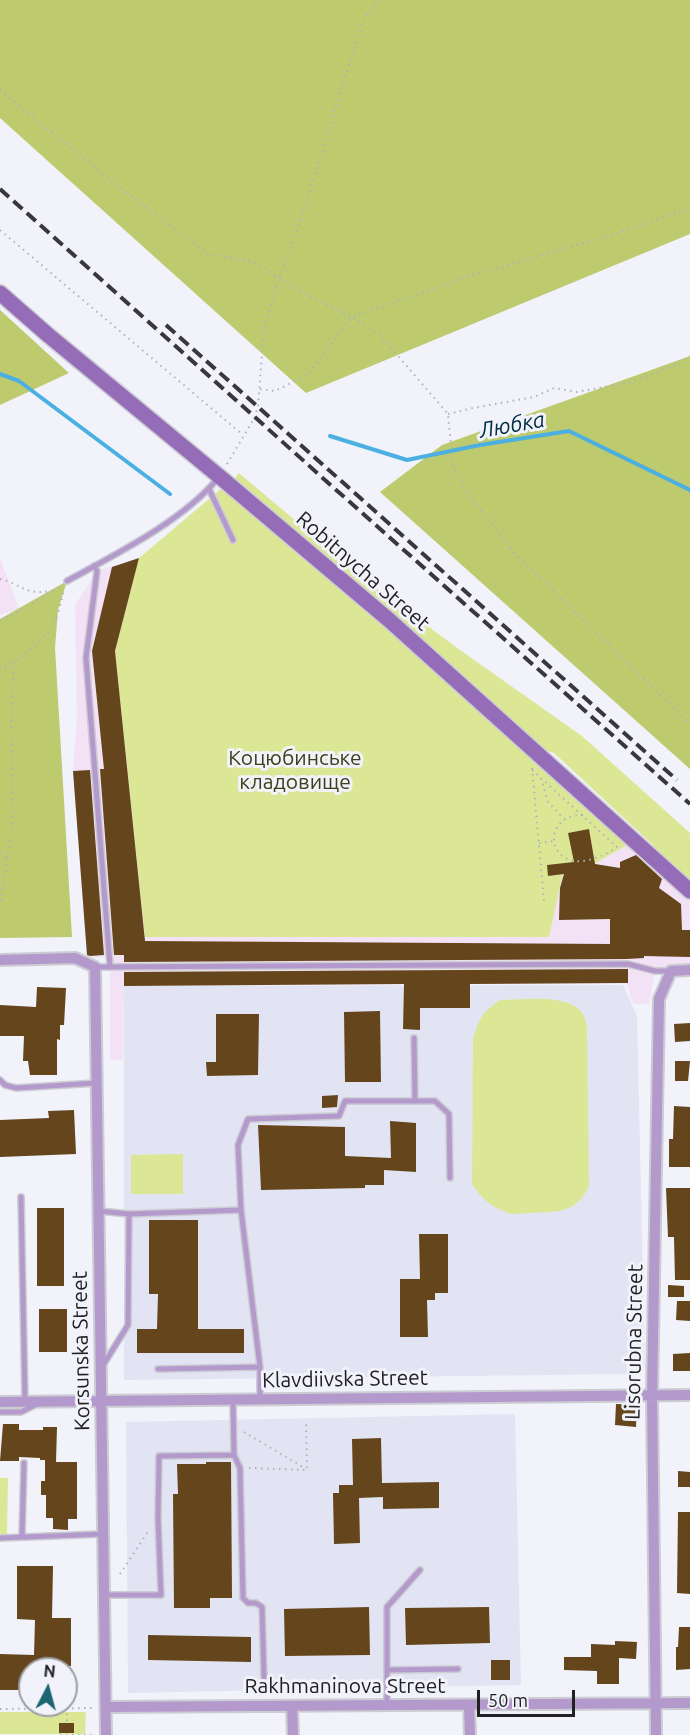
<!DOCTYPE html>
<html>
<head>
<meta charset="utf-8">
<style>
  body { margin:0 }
  #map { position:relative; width:690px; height:1735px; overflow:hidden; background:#f1f2fa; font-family:Ubuntu,sans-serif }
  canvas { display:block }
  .north { position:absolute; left:18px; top:1657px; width:60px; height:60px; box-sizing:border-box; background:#f1f2fa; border:2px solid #9e9ea4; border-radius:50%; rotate:6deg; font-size:16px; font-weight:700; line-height:24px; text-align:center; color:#212124 }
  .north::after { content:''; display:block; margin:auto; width:21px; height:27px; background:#1c6572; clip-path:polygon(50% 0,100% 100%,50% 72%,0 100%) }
  .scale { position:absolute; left:477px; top:1690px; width:98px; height:27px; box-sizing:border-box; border:3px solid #212124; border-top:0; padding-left:8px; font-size:18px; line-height:21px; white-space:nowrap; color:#212124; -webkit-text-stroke:4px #f1f2fa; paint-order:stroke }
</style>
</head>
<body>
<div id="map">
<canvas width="690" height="1735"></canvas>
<div class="north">N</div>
<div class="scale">50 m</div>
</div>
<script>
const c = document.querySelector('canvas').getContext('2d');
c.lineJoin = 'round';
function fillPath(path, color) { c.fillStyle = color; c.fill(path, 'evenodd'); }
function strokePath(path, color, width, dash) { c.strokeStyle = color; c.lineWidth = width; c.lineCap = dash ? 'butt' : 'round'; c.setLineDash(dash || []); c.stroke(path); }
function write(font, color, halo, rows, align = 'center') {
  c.font = font + ' Ubuntu,sans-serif'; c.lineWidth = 6; c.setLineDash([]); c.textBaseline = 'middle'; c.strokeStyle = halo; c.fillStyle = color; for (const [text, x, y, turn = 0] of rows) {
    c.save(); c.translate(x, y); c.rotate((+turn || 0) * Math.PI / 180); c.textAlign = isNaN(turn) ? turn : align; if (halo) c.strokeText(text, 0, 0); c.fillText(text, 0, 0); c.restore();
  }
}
const industrial = new Path2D(`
  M0,558L19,609L0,615Z
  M139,558L115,651L564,868L594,864L629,844L690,901V966L655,971L649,1004H633L627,983L124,986L123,1060H110V966L108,958L87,957L73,771L77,715L75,605L97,571Z`);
const built = new Path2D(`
  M623,985L637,1016L645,1367L633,1374L124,1380V986Z
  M515,1414L521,1685L128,1693L126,1422Z`);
const green = new Path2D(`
  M239,473L367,581L460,650L582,736L690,833V884L658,855L653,845L554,753L542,749L232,481Z
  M222,488L384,626L629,844L594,864L564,868L549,937H145L115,651L139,558Z
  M500,1000C521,1000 569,993 582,1013C585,1017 586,1023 587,1027L589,1186C576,1214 558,1211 531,1213C523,1213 514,1215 508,1213C491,1207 481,1198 472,1184L473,1040C478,1020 482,1012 500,1000Z
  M183,1154V1194H131V1155Z
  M0,1478H8L7,1535H0Z
  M0,1712H86L85,1734H0Z`);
const forest = new Path2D(`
  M0,0H690V234L306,393L0,118Z
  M0,310L69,373L0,405Z
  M690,356V769L380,492L442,445Z
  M67,581L58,610L55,648L72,937L0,938V619Z`);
const stream = new Path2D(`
  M0,374L19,381L170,494
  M330,436L407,460L480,445L569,431L690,490`);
const building = new Path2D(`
  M139,558L115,651L145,941L610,944V919L559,920L560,888L564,874L548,876L547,865L574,862L568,833L589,829L595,864L620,868V862L636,855L662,879L659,888L681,904L682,930H690V957L644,956V958L627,959L124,962V955H114L100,769H104L92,651L112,567Z
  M90,770L104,955L90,956L87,955L73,771Z
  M628,969V983L470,984V1008H420V1030L403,1029L404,984L124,986V972Z
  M37,987L66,988L64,1025H60V1040L57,1039V1075H30L28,1061H23L24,1036H0V1005L36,1007Z
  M380,1011L381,1082H345L344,1012Z
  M216,1014H259L258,1075L207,1076L206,1062H216Z
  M690,1023V1041L675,1042L674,1024Z
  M675,1061H690L688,1081H675Z
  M338,1095L337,1107L322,1108V1096Z
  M674,1106L690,1107V1167H669V1139H673Z
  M74,1110L76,1154L0,1157V1120L49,1118L48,1111Z
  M390,1121L416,1123V1172L384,1170V1185H365V1188L261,1190L258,1125L345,1127V1156L391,1158Z
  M666,1188H690V1280H675L674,1237H668Z
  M37,1208H64V1286H37Z
  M149,1220H198V1329H244V1353H137V1329H157L158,1294H149Z
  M419,1234H448V1293H435V1300H427L428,1337H400V1279H420Z
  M668,1285L684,1286V1297H668Z
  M677,1301H690V1321L676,1320Z
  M39,1309H67V1352H39Z
  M690,1353V1371H673V1354Z
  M616,1404L637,1405L636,1427L615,1425Z
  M3,1424H19V1430H43V1427H57L56,1462H77V1519H68V1530L53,1529V1518H46V1495H41V1481H45V1460H40V1458L19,1457V1461H0Z
  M381,1438L382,1483L439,1482V1508L383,1509V1497L359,1498L360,1543L334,1544L333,1493H339V1485H353L352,1439Z
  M206,1462H231L232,1598H210V1608H174L173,1494H178L177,1464H206Z
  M678,1471L690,1472V1487H678Z
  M678,1512H690V1594L677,1593Z
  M17,1566H53L52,1618H71V1666H35V1669H30V1690H0V1654L34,1655L35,1620L17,1619Z
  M369,1607L370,1655L285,1656L284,1609Z
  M489,1607L490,1643L406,1645L405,1608Z
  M679,1627H690V1669L676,1670V1647H678Z
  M148,1635L251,1637V1662L148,1660Z
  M615,1641L637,1642L636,1659L619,1658V1684H597V1671L564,1670V1657H591V1644L615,1645Z
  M491,1660H510V1680H491Z
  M59,1723H74V1733H59Z`);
const path = new Path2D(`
  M0,90L114,183L208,254L252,261L303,293L352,317L380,335L448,414L453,465L470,497L515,553L690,724
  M0,230L243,435
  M260,389L275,391L307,375L352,317L470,276L612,235L690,208
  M448,414L473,408L534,397L554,388L577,392L631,382L678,364L690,356
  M227,464L255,417L258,406L264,328L279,278L303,213L363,20L380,0
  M0,579C24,585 23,595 51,591
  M0,620L12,615L60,587
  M0,669C18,659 41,645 52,626C58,615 61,602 64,590
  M532,768L544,901
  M532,770L617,847
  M541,778L548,802L564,819
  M583,815C538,815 548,876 595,858C604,855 611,852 619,845
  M539,843L554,841
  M0,853L7,858
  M0,907L13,822L11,721L14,661
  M244,1432L306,1469
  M249,1468L307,1470L306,1422
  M120,1574L149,1530
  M0,1709L93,1708
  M67,1721V1709
  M60,1735H94`);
const lane = new Path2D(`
  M209,489L233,540
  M94,566L97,571L86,658L110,966
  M67,581C116,554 183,521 218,478
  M95,967L628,964L655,971H671
  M414,1038L415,1101
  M0,1080L5,1085L16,1088L97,1083
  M21,1197L25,1401
  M241,1210L260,1367
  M99,1211L129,1214L241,1210L238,1145L248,1119L339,1116L345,1101H435L449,1114L450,1178
  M102,1367L128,1325L129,1214
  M158,1369L260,1367V1399
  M0,1412H21L37,1404
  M234,1455L240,1468L243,1598L248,1603H256L262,1607L264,1677
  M22,1537L24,1463
  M0,1538L103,1534
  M104,1595H161L158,1518L159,1456L234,1455L233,1400
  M387,1670L458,1669
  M387,1705V1607L420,1570`);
const street = new Path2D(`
  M0,960L75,958L95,967L106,1735
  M0,1402L690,1395
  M469,1705L470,1735
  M292,1706L293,1735
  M106,1707L690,1703
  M656,1735L652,1395L659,999L671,971L690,970`);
const secondary = new Path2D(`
  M0,293L48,335L220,477L389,620L690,891`);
const rail = new Path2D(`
  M0,189L334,488L690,804
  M166,325L677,780`);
const streetNames = [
  ["Robitnycha Street",363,571,41],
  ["Lisorubna Street",634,1342,-89],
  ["Korsunska Street",81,1351,-91],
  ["Klavdiivska Street",345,1379,-1],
  ["Rakhmaninova Street",345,1686]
];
const parkNames = [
  ["Коцюбинське",295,758],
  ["кладовище",295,782]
];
const waterNames = [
  ["Любка",512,425,-10]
];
fillPath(industrial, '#f3e2f5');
fillPath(built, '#e3e4f3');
fillPath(green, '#dce796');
fillPath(forest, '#beca6e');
strokePath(stream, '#4cafe1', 4);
fillPath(building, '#64451c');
strokePath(lane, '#ccccd3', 8);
strokePath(street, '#ccccd3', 14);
strokePath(secondary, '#ccccd3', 18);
strokePath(path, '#b1b2b9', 2, [1.5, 4.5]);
strokePath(lane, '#b499cd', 5);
strokePath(street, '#b499cd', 10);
strokePath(secondary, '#956cb8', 15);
strokePath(rail, '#38383b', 4, [12, 6]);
write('21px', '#212124', '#f1f2fa', streetNames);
write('21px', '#3b4019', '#f1f2fa', parkNames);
write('italic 22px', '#002e42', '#f1f2fa', waterNames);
</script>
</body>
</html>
